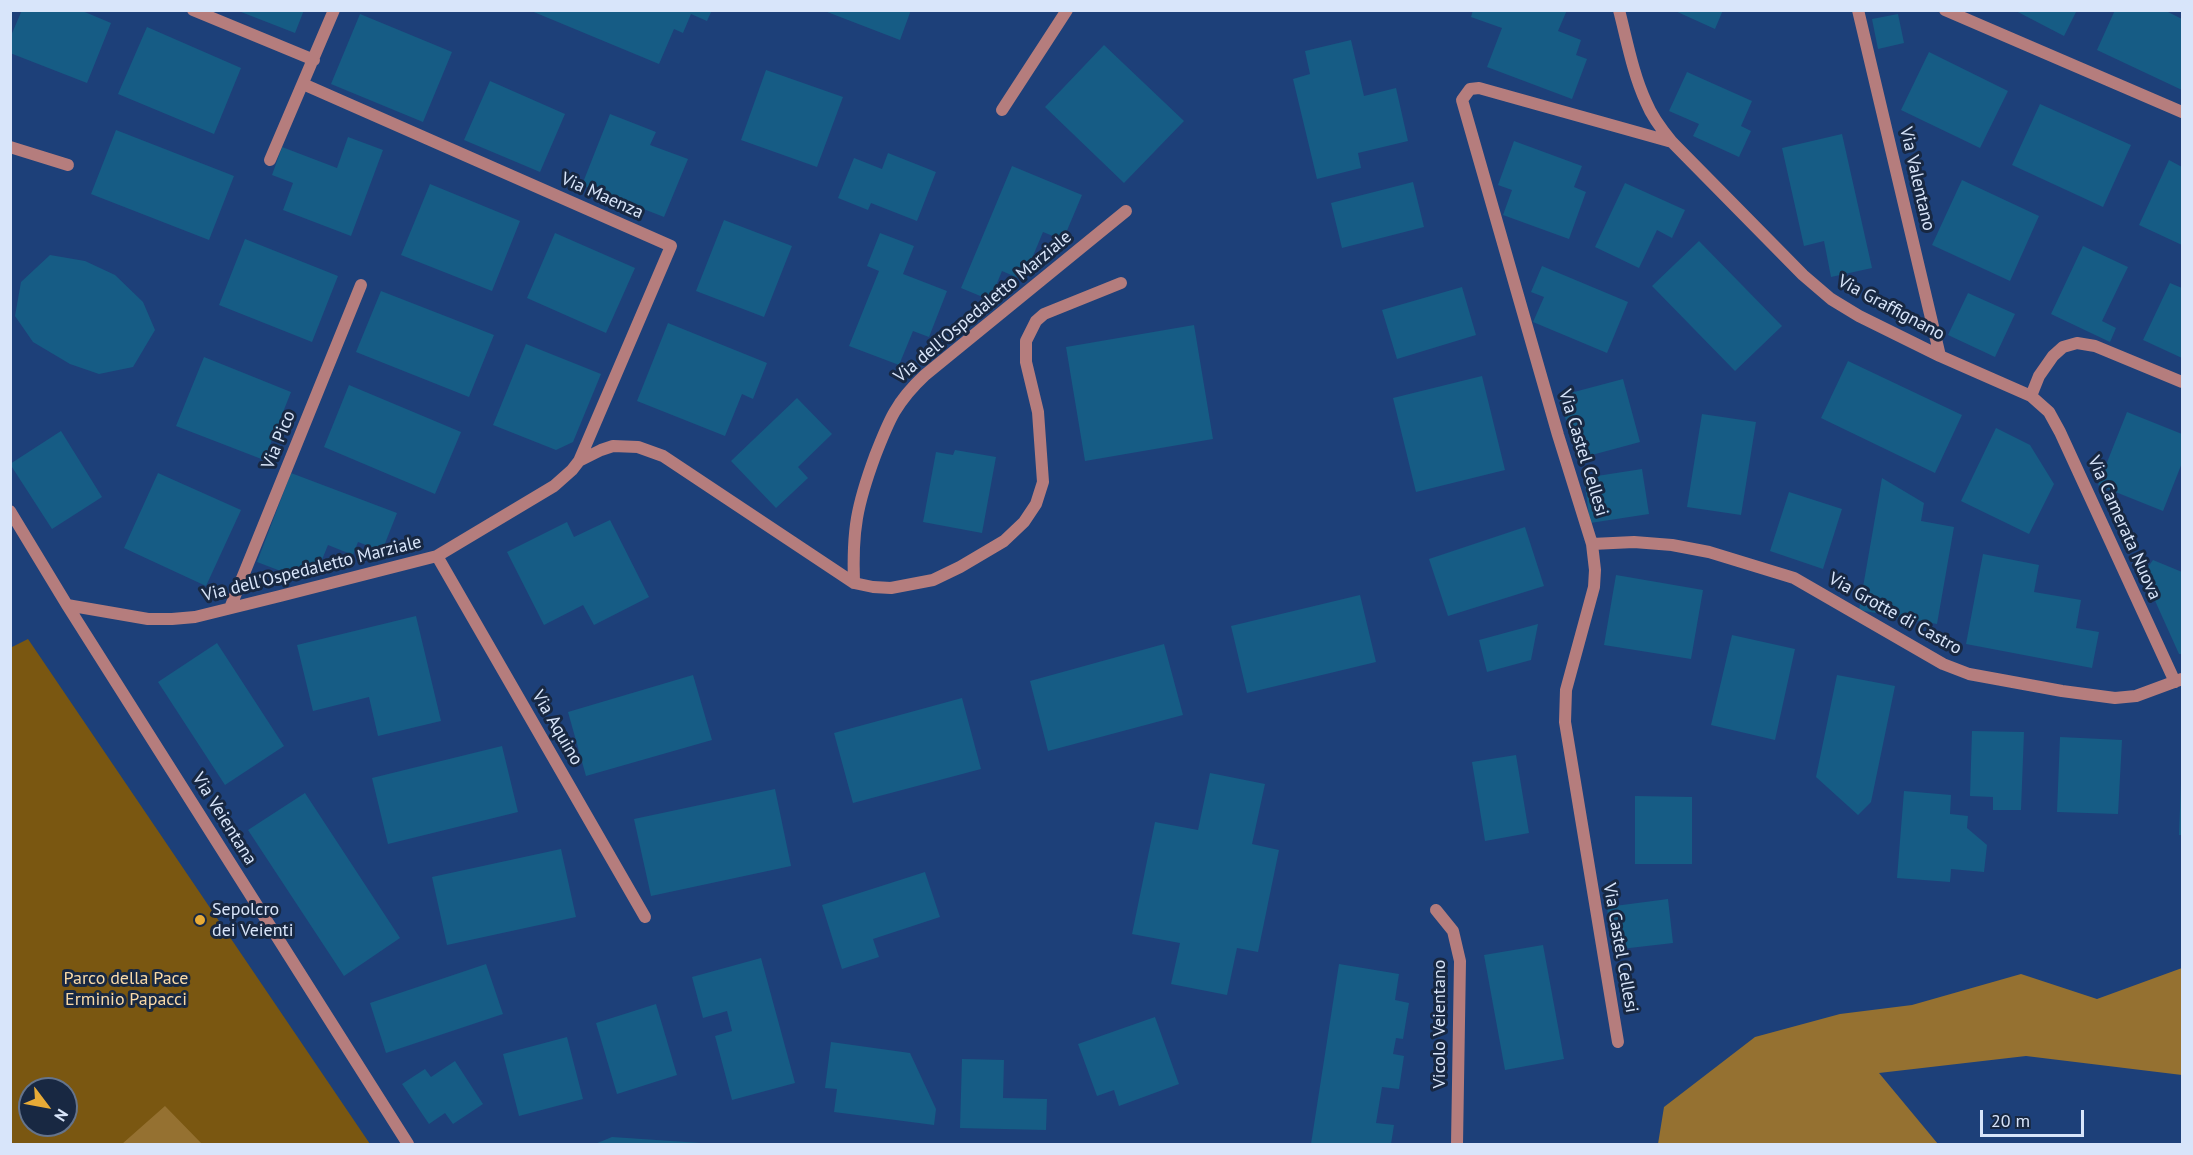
<!DOCTYPE html>
<html>
<head>
<meta charset="utf-8">
<style>
  body { margin:0 }
  #map { position:relative; width:2193px; height:1155px; overflow:hidden; background:#1d4079; font-family:"PT Sans",sans-serif }
  canvas { display:block }
  .frame { position:absolute; inset:0; border:12px solid #d8e5fa; pointer-events:none }
  .north { position:absolute; left:18px; top:1077px; width:60px; height:60px; box-sizing:border-box; background:#182842; border:2px solid #65748c; border-radius:50%; rotate:122deg; font-size:16px; font-weight:700; line-height:24px; text-align:center; color:#d8e5fa }
  .north::after { content:''; display:block; margin:auto; width:21px; height:27px; background:#e8ab37; clip-path:polygon(50% 0,100% 100%,50% 72%,0 100%) }
  .scale { position:absolute; left:1980px; top:1110px; width:104px; height:27px; box-sizing:border-box; border:3px solid #d8e5fa; border-top:0; padding-left:8px; font-size:18px; line-height:21px; white-space:nowrap; color:#d8e5fa; -webkit-text-stroke:4px #182842; paint-order:stroke }
</style>
</head>
<body>
<div id="map">
<canvas width="2193" height="1155"></canvas>
<div class="frame"></div>
<div class="north">N</div>
<div class="scale">20 m</div>
</div>
<script>
const c = document.querySelector('canvas').getContext('2d');
c.lineJoin = 'round';
function fillPath(path, color) { c.fillStyle = color; c.fill(path, 'evenodd'); }
function strokePath(path, color, width, dash) { c.strokeStyle = color; c.lineWidth = width; c.lineCap = dash ? 'butt' : 'round'; c.setLineDash(dash || []); c.stroke(path); }
function write(font, color, halo, rows, align = 'center') {
  c.font = font + ' "PT Sans",sans-serif'; c.lineWidth = 6; c.setLineDash([]); c.textBaseline = 'middle'; c.strokeStyle = halo; c.fillStyle = color; for (const [text, x, y, turn = 0] of rows) {
    c.save(); c.translate(x, y); c.rotate((+turn || 0) * Math.PI / 180); c.textAlign = isNaN(turn) ? turn : align; if (halo) c.strokeText(text, 0, 0); c.fillText(text, 0, 0); c.restore();
  }
}
const green = new Path2D(`
  M28,639L370,1144H11L10,648ZM30,1089H66V1125H30Z`);
const forest = new Path2D(`
  M2182,968V1075L2026,1056L1879,1073L1938,1144H1658L1664,1107L1755,1037L1840,1014L1912,1005L2021,974L2097,999Z
  M165,1106L202,1144H122Z`);
const building = new Path2D(`
  M22,10H80L111,23L87,83L10,53V38Z
  M236,10H304L295,33Z
  M529,10H712L707,21L691,14L683,33L674,29L659,64Z
  M822,10H911L900,40Z
  M1473,10H1567L1558,31L1581,40L1576,55L1587,59L1572,99L1487,67L1502,28L1471,17Z
  M1673,10H1723L1715,29Z
  M2014,10H2077L2064,36Z
  M2115,10H2164L2182,19V90L2097,50Z
  M360,14L452,52L423,122L331,84Z
  M1898,14L1904,43L1878,49L1872,19Z
  M147,27L241,68L214,134L118,94Z
  M1351,40L1364,96L1396,88L1408,141L1358,153L1361,168L1317,179L1293,79L1310,74L1305,51Z
  M1104,45L1184,121L1124,183L1045,107Z
  M1929,52L2008,91L1980,148L1901,110Z
  M766,70L843,97L817,167L741,140Z
  M1687,72L1752,101L1741,126L1751,131L1739,157L1693,136L1699,124L1669,111Z
  M490,81L565,114L540,172L464,140Z
  M2040,104L2131,145L2103,207L2012,165Z
  M610,114L656,132L650,145L688,159L664,217L582,185Z
  M116,130L234,176L209,240L91,194Z
  M1842,134L1872,268L1831,277L1824,241L1804,246L1782,148Z
  M348,137L383,150L351,236L283,210L293,183L272,175L282,147L337,168Z
  M1514,141L1582,166L1574,187L1586,192L1569,239L1503,215L1512,190L1498,185Z
  M888,153L936,172L917,221L871,203L868,210L838,198L854,158L882,169Z
  M2169,160L2182,167V245L2139,225Z
  M1012,166L1082,195L1063,240L1043,232L1023,280L1002,271L990,300L961,288Z
  M1962,180L2039,216L2010,281L1932,245Z
  M1413,182L1424,227L1342,248L1331,203Z
  M1625,183L1685,210L1672,238L1657,230L1639,268L1595,247Z
  M430,184L520,221L492,291L401,255Z
  M724,220L792,246L764,317L696,291Z
  M555,233L635,268L606,333L527,298Z
  M880,233L914,246L903,274L947,291L929,337L913,331L899,365L849,346L879,271L867,266Z
  M245,239L338,276L312,342L219,305Z
  M1699,241L1782,326L1735,371L1652,286Z
  M2083,246L2128,267L2102,321L2116,328L2110,342L2051,314Z
  M50,255L85,261L115,275L143,302L155,330L133,367L99,374L70,364L33,342L15,316L21,282Z
  M1542,266L1628,302L1607,353L1533,322L1544,297L1531,292Z
  M2170,283L2182,288V358L2143,340Z
  M1462,287L1476,335L1397,359L1382,310Z
  M381,291L494,335L469,397L356,352Z
  M1968,293L2015,314L1995,357L1948,335Z
  M668,323L767,363L753,399L742,394L725,436L637,401Z
  M1194,325L1213,439L1085,461L1066,347Z
  M526,344L601,374L573,442L556,450L493,425Z
  M204,357L291,392L264,460L176,426Z
  M1848,361L1962,415L1935,473L1821,418Z
  M1482,376L1505,470L1416,492L1393,398Z
  M1623,379L1640,442L1577,459L1559,396Z
  M349,385L461,432L435,494L324,447Z
  M797,398L832,434L798,467L808,478L776,508L731,461Z
  M2127,412L2182,434V463L2163,511L2098,485Z
  M1702,414L1756,422L1741,515L1687,507Z
  M1996,428L2030,445L2054,484L2029,534L1961,501Z
  M61,431L102,497L52,529L10,464Z
  M955,450L996,457L982,533L923,522L936,452L953,455Z
  M1642,469L1649,514L1590,523L1584,478Z
  M158,473L241,510L206,586L124,548Z
  M291,473L397,513L382,551L358,542L353,555L328,545L319,567L305,562L299,578L257,562Z
  M1882,478L1924,503L1921,521L1954,527L1937,624L1859,610Z
  M1789,492L1842,509L1823,569L1770,551Z
  M610,520L649,597L594,625L583,605L544,625L507,552L567,522L574,537Z
  M1525,527L1544,586L1448,616L1429,559Z
  M1983,554L2039,565L2034,592L2081,600L2076,628L2099,632L2092,668L1966,644Z
  M2153,560L2182,572V654H2179L2143,574Z
  M1616,575L1703,590L1691,659L1604,645Z
  M1360,595L1376,662L1247,693L1231,626Z
  M416,616L441,721L378,736L369,697L313,711L297,645Z
  M1538,624L1531,660L1487,672L1479,640Z
  M1732,635L1795,649L1775,740L1711,725Z
  M217,643L284,746L225,785L158,682Z
  M1164,644L1183,715L1048,751L1030,681Z
  M693,675L712,740L586,776L568,712Z
  M1837,675L1895,686L1871,802L1858,815L1816,777Z
  M962,698L981,769L853,803L834,733Z
  M1972,731L2024,732L2021,810H1993V797L1970,796Z
  M2060,737L2122,740L2118,814L2057,812Z
  M502,746L518,812L388,844L372,778Z
  M1516,755L1529,833L1485,841L1472,762Z
  M1210,773L1265,784L1252,844L1279,850L1258,952L1237,948L1227,995L1171,984L1180,943L1132,934L1155,822L1198,830Z
  M2181,783H2182V835H2179Z
  M775,789L791,866L651,896L634,819Z
  M1904,791L1951,795L1950,814L1968,816L1967,828L1987,845L1984,872L1951,869L1950,882L1897,878Z
  M305,793L400,938L344,976L248,830Z
  M1635,796L1692,797V864H1635Z
  M561,849L576,917L447,945L432,877Z
  M925,872L940,917L873,939L879,957L842,969L822,905Z
  M1668,899L1673,943L1612,950L1607,907Z
  M1543,945L1564,1059L1505,1070L1484,955Z
  M761,958L795,1083L732,1100L715,1036L732,1031L727,1011L703,1018L692,977Z
  M486,964L503,1014L386,1053L370,1003Z
  M1339,964L1399,974L1395,1000L1409,1003L1403,1039L1396,1038L1393,1054L1404,1056L1399,1089L1382,1087L1376,1123L1394,1125L1391,1144H1311Z
  M656,1004L677,1075L617,1094L596,1023Z
  M1155,1017L1179,1084L1119,1106L1114,1090L1097,1096L1078,1044Z
  M567,1037L583,1099L519,1116L503,1054Z
  M831,1042L910,1053L936,1109L934,1125L834,1112L837,1089L825,1088Z
  M962,1059L1004,1060L1003,1098L1047,1099L1046,1130L960,1128Z
  M455,1061L483,1104L453,1124L445,1113L429,1124L402,1084L425,1069L431,1077Z
  M612,1137L701,1143V1144H595Z`);
const street = new Path2D(`
  M193,10L314,60
  M1619,10C1627,41 1633,74 1646,102C1652,117 1662,130 1672,142L1803,275L1831,299L1859,316L1940,356L2031,396L2039,376L2053,356L2063,347L2077,343L2095,346L2182,382
  M1858,10L1940,356
  M1945,10L2182,112
  M303,84L671,246L579,461
  M1002,110L1067,10
  M10,147L68,165
  M270,160L334,10
  M2031,396L2049,412L2060,432L2175,682
  M10,511L67,605L408,1144
  M1592,544L1634,542L1672,545L1709,552L1794,578L1943,664L1969,674L2062,691L2115,698L2136,696L2182,679
  M437,556L645,917
  M854,583C852,530 857,505 875,456C889,420 896,402 925,375L1126,211
  M67,605L148,619H172L195,617L280,596L437,556L554,486L572,470L579,461L601,450L613,446L638,447L663,456L854,583L873,587L891,588L933,580L960,567L1004,541L1024,522L1036,504L1043,482L1038,412L1026,362V341L1036,321L1044,314L1121,283
  M230,608L361,285
  M1436,910L1453,931L1460,961L1457,1144
  M1618,1042L1565,722L1566,690L1594,587L1595,570L1592,544L1558,435L1462,100L1470,89L1479,88L1672,142`);
const markers = [
  [200,920,6,"#e8ab37"]
];
const streetNames = [
  ["Via Valentano",1917,179,77],
  ["Via Maenza",602,196,24],
  ["Via dell'Ospedaletto Marziale",983,307,-40],
  ["Via Graffignano",1891,308,28],
  ["Via Pico",279,440,-68],
  ["Via Castel Cellesi",1583,453,73],
  ["Via Camerata Nuova",2124,528,66],
  ["Via dell'Ospedaletto Marziale",312,569,-14],
  ["Via Grotte di Castro",1895,614,29],
  ["Via Aquino",557,728,60],
  ["Via Veientana",224,819,58],
  ["Via Castel Cellesi",1620,948,80],
  ["Vicolo Veientano",1440,1024,-90]
];
const poiNames = [
  ["Sepolcro",212,910],
  ["dei Veienti",212,931]
];
const parkNames = [
  ["Parco della Pace",126,979],
  ["Erminio Papacci",126,1000]
];
fillPath(green, '#7a5711');
fillPath(forest, '#957131');
fillPath(building, '#165c85');
strokePath(street, '#b57d7d', 12);
for (const [x, y, r, color] of markers) { const dot = new Path2D(); dot.arc(x, y, r, 0, 2 * Math.PI); c.fillStyle = color; c.fill(dot); strokePath(dot, '#182842', 2); }
write('18px', '#d8e5fa', '#182842', streetNames);
write('18px', '#d8e5fa', '#182842', poiNames, 'left');
write('18px', '#fadaa8', '#182842', parkNames);
</script>
</body>
</html>
